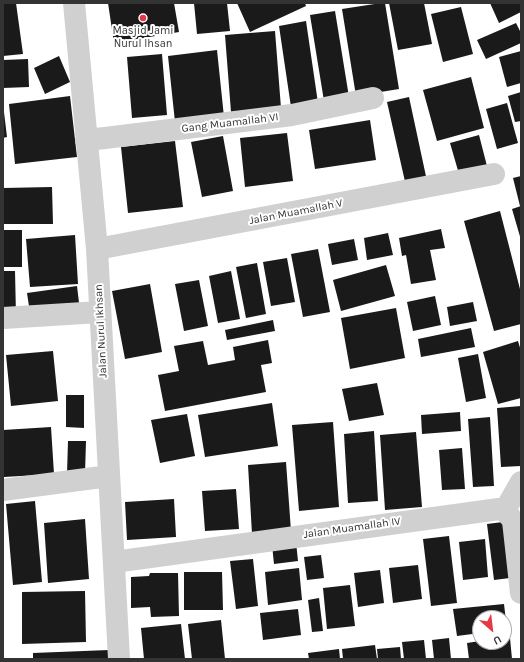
<!DOCTYPE html>
<html>
<head>
<meta charset="utf-8">
<style>
  body { margin:0 }
  #map { position:relative; width:524px; height:662px; overflow:hidden; background:#fff; font-family:Karla,sans-serif }
  canvas { display:block }
  .frame { position:absolute; inset:0; border:4px solid #333; pointer-events:none }
  .north { position:absolute; left:472px; top:610px; width:40px; height:40px; box-sizing:border-box; background:#fff; border:1px solid #adadad; border-radius:50%; rotate:152deg; font-size:11px; font-weight:700; line-height:16px; text-align:center; color:#333 }
  .north::after { content:''; display:block; margin:auto; width:14px; height:18px; background:#e63946; clip-path:polygon(50% 0,100% 100%,50% 72%,0 100%) }
</style>
</head>
<body>
<div id="map">
<canvas width="524" height="662"></canvas>
<div class="frame"></div>
<div class="north">U</div>
</div>
<script>
const c = document.querySelector('canvas').getContext('2d');
c.lineJoin = 'round';
function fillPath(path, color) { c.fillStyle = color; c.fill(path, 'evenodd'); }
function strokePath(path, color, width, dash) { c.strokeStyle = color; c.lineWidth = width; c.lineCap = dash ? 'butt' : 'round'; c.setLineDash(dash || []); c.stroke(path); }
function write(font, color, halo, rows, align = 'center') {
  c.font = font + ' Karla,sans-serif'; c.lineWidth = 4; c.setLineDash([]); c.textBaseline = 'middle'; c.strokeStyle = halo; c.fillStyle = color; for (const [text, x, y, turn = 0] of rows) {
    c.save(); c.translate(x, y); c.rotate((+turn || 0) * Math.PI / 180); c.textAlign = isNaN(turn) ? turn : align; if (halo) c.strokeText(text, 0, 0); c.fillText(text, 0, 0); c.restore();
  }
}
const building = new Path2D(`
  M3,3H16L23,54L3,56Z
  M108,3H174L179,32L114,43Z
  M194,3H227L230,31L197,34Z
  M237,3H305L306,6L250,32Z
  M381,3H385L399,89L356,96L342,9Z
  M389,3H424L432,44L398,50Z
  M490,3H521V12L499,23Z
  M461,7L473,54L443,62L431,14Z
  M335,11L349,97L324,101L310,15Z
  M306,21L318,103L291,107L279,26Z
  M516,23L521,33V43L486,59L477,40Z
  M275,31L281,108L231,112L225,35Z
  M217,50L224,117L175,122L168,56Z
  M521,51V83L507,87L499,57Z
  M162,54L167,115L132,118L127,57Z
  M59,56L70,82L45,94L34,68Z
  M28,59L29,87L3,88V60Z
  M471,77L484,128L437,141L423,90Z
  M521,92V121L515,122L508,96Z
  M70,96L77,157L15,164L9,104Z
  M409,97L427,181L406,186L387,102Z
  M507,103L518,143L497,149L486,109Z
  M4,112L7,137L3,138V113Z
  M370,120L376,160L315,169L309,130Z
  M287,133L293,181L245,187L240,138Z
  M479,135L487,166L459,174L450,143Z
  M223,136L233,191L202,197L191,142Z
  M175,141L183,207L128,213L121,147Z
  M521,176V206H520L513,178Z
  M52,187L53,224H3V188Z
  M521,206V240L512,209Z
  M500,211L521,293V324L494,331L464,221Z
  M441,229L445,248L430,250L436,280L411,284L406,255L402,256L399,238Z
  M3,230H22V267H3Z
  M388,233L393,255L367,260L364,238Z
  M75,235L78,284L30,287L26,239Z
  M354,239L358,260L332,265L328,244Z
  M318,249L330,312L303,317L291,254Z
  M287,258L295,302L271,306L263,262Z
  M257,263L266,314L246,318L236,267Z
  M386,265L395,296L341,311L333,280Z
  M3,271H15L16,316H3Z
  M231,271L240,319L218,323L209,276Z
  M199,280L208,326L184,331L175,284Z
  M150,284L162,352L125,359L112,291Z
  M77,286L80,311L30,313L27,293Z
  M435,296L441,325L413,331L407,302Z
  M473,302L477,321L450,326L447,307Z
  M396,308L405,358L350,369L341,318Z
  M273,320L275,331L227,340L225,330Z
  M471,328L475,347L421,357L418,339Z
  M268,340L272,363L261,365L266,392L165,411L158,375L179,371L174,346L203,341L208,365L235,360L233,347Z
  M518,341L521,351V398L498,404L483,352Z
  M53,351L58,401L11,406L6,355Z
  M478,354L486,398L466,402L458,358Z
  M377,383L384,415L349,421L342,389Z
  M66,395H84V428L66,427Z
  M272,403L278,446L205,457L198,415Z
  M521,406V466L501,467L497,408Z
  M460,412L461,431L422,434L421,415Z
  M187,414L195,456L160,463L151,420Z
  M490,417L494,486L473,487L468,419Z
  M333,422L339,507L299,511L292,425Z
  M51,427L54,474L4,477L3,430Z
  M374,431L378,501L348,503L344,434Z
  M416,432L422,507L385,510L380,435Z
  M68,441H86L85,474H67Z
  M462,448L465,489L442,490L439,450Z
  M286,462L291,531L252,534L248,465Z
  M236,489L239,529L205,531L202,491Z
  M174,499L176,537L127,540L125,502Z
  M35,501L42,582L13,585L6,504Z
  M85,519L89,579L48,583L44,523Z
  M503,522L510,578L494,580L487,524Z
  M449,536L457,603L431,606L423,539Z
  M485,539L488,577L463,580L459,542Z
  M296,542L298,561L274,564L272,545Z
  M321,555L324,578L307,580L304,557Z
  M253,559L258,606L236,609L230,561Z
  M418,565L422,599L393,603L389,568Z
  M299,568L302,600L268,605L265,572Z
  M380,570L384,603L358,607L354,573Z
  M184,572H222L223,610H184Z
  M150,573H178L179,616L151,617L150,607L131,608V577L149,576Z
  M350,585L355,626L327,629L323,588Z
  M85,591L86,642L22,644V592Z
  M319,598L323,631L312,632L308,600Z
  M504,604L507,630H504V618H480V633L457,636L453,609Z
  M298,609L301,635L263,640L260,613Z
  M221,620L225,659H192L188,624Z
  M181,624L185,659H144L141,628Z
  M449,638L451,659H434L432,640Z
  M504,638H510L512,659H469L467,643L480,641L504,642Z
  M424,640L426,659H404L402,642Z
  M375,645L377,659H343L342,649Z
  M400,647L401,659H378L377,649Z
  M339,649L340,659H309L308,653Z
  M109,650V659H33V653Z`);
const street = new Path2D(`
  M74,3L97,249L119,659
  M86,140L105,138L292,115L373,98
  M97,249L494,174
  M3,318L100,312
  M3,490L109,476
  M505,510L521,482
  M114,562L499,509C506,511 509,515 513,521L521,593`);
const markers = [
  [143,18,4,"#e63946"]
];
const poiNames = [
  ["Masjid Jami",143,31],
  ["Nurul Ihsan",143,44]
];
const streetNames = [
  ["Gang Muamallah VI",230,123,-7],
  ["Jalan Muamallah V",296,212,-11],
  ["Jalan Nurul Ikhsan",101,331,-93],
  ["Jalan Muamallah IV",352,528,-8]
];
fillPath(building, '#1a1a1a');
strokePath(street, '#d0d0d0', 22);
for (const [x, y, r, color] of markers) { const dot = new Path2D(); dot.arc(x, y, r, 0, 2 * Math.PI); c.fillStyle = color; c.fill(dot); strokePath(dot, '#fff', 1.5); }
write('11px', '#333', '#fff', poiNames);
write('11px', '#333', '#fff', streetNames);
</script>
</body>
</html>
